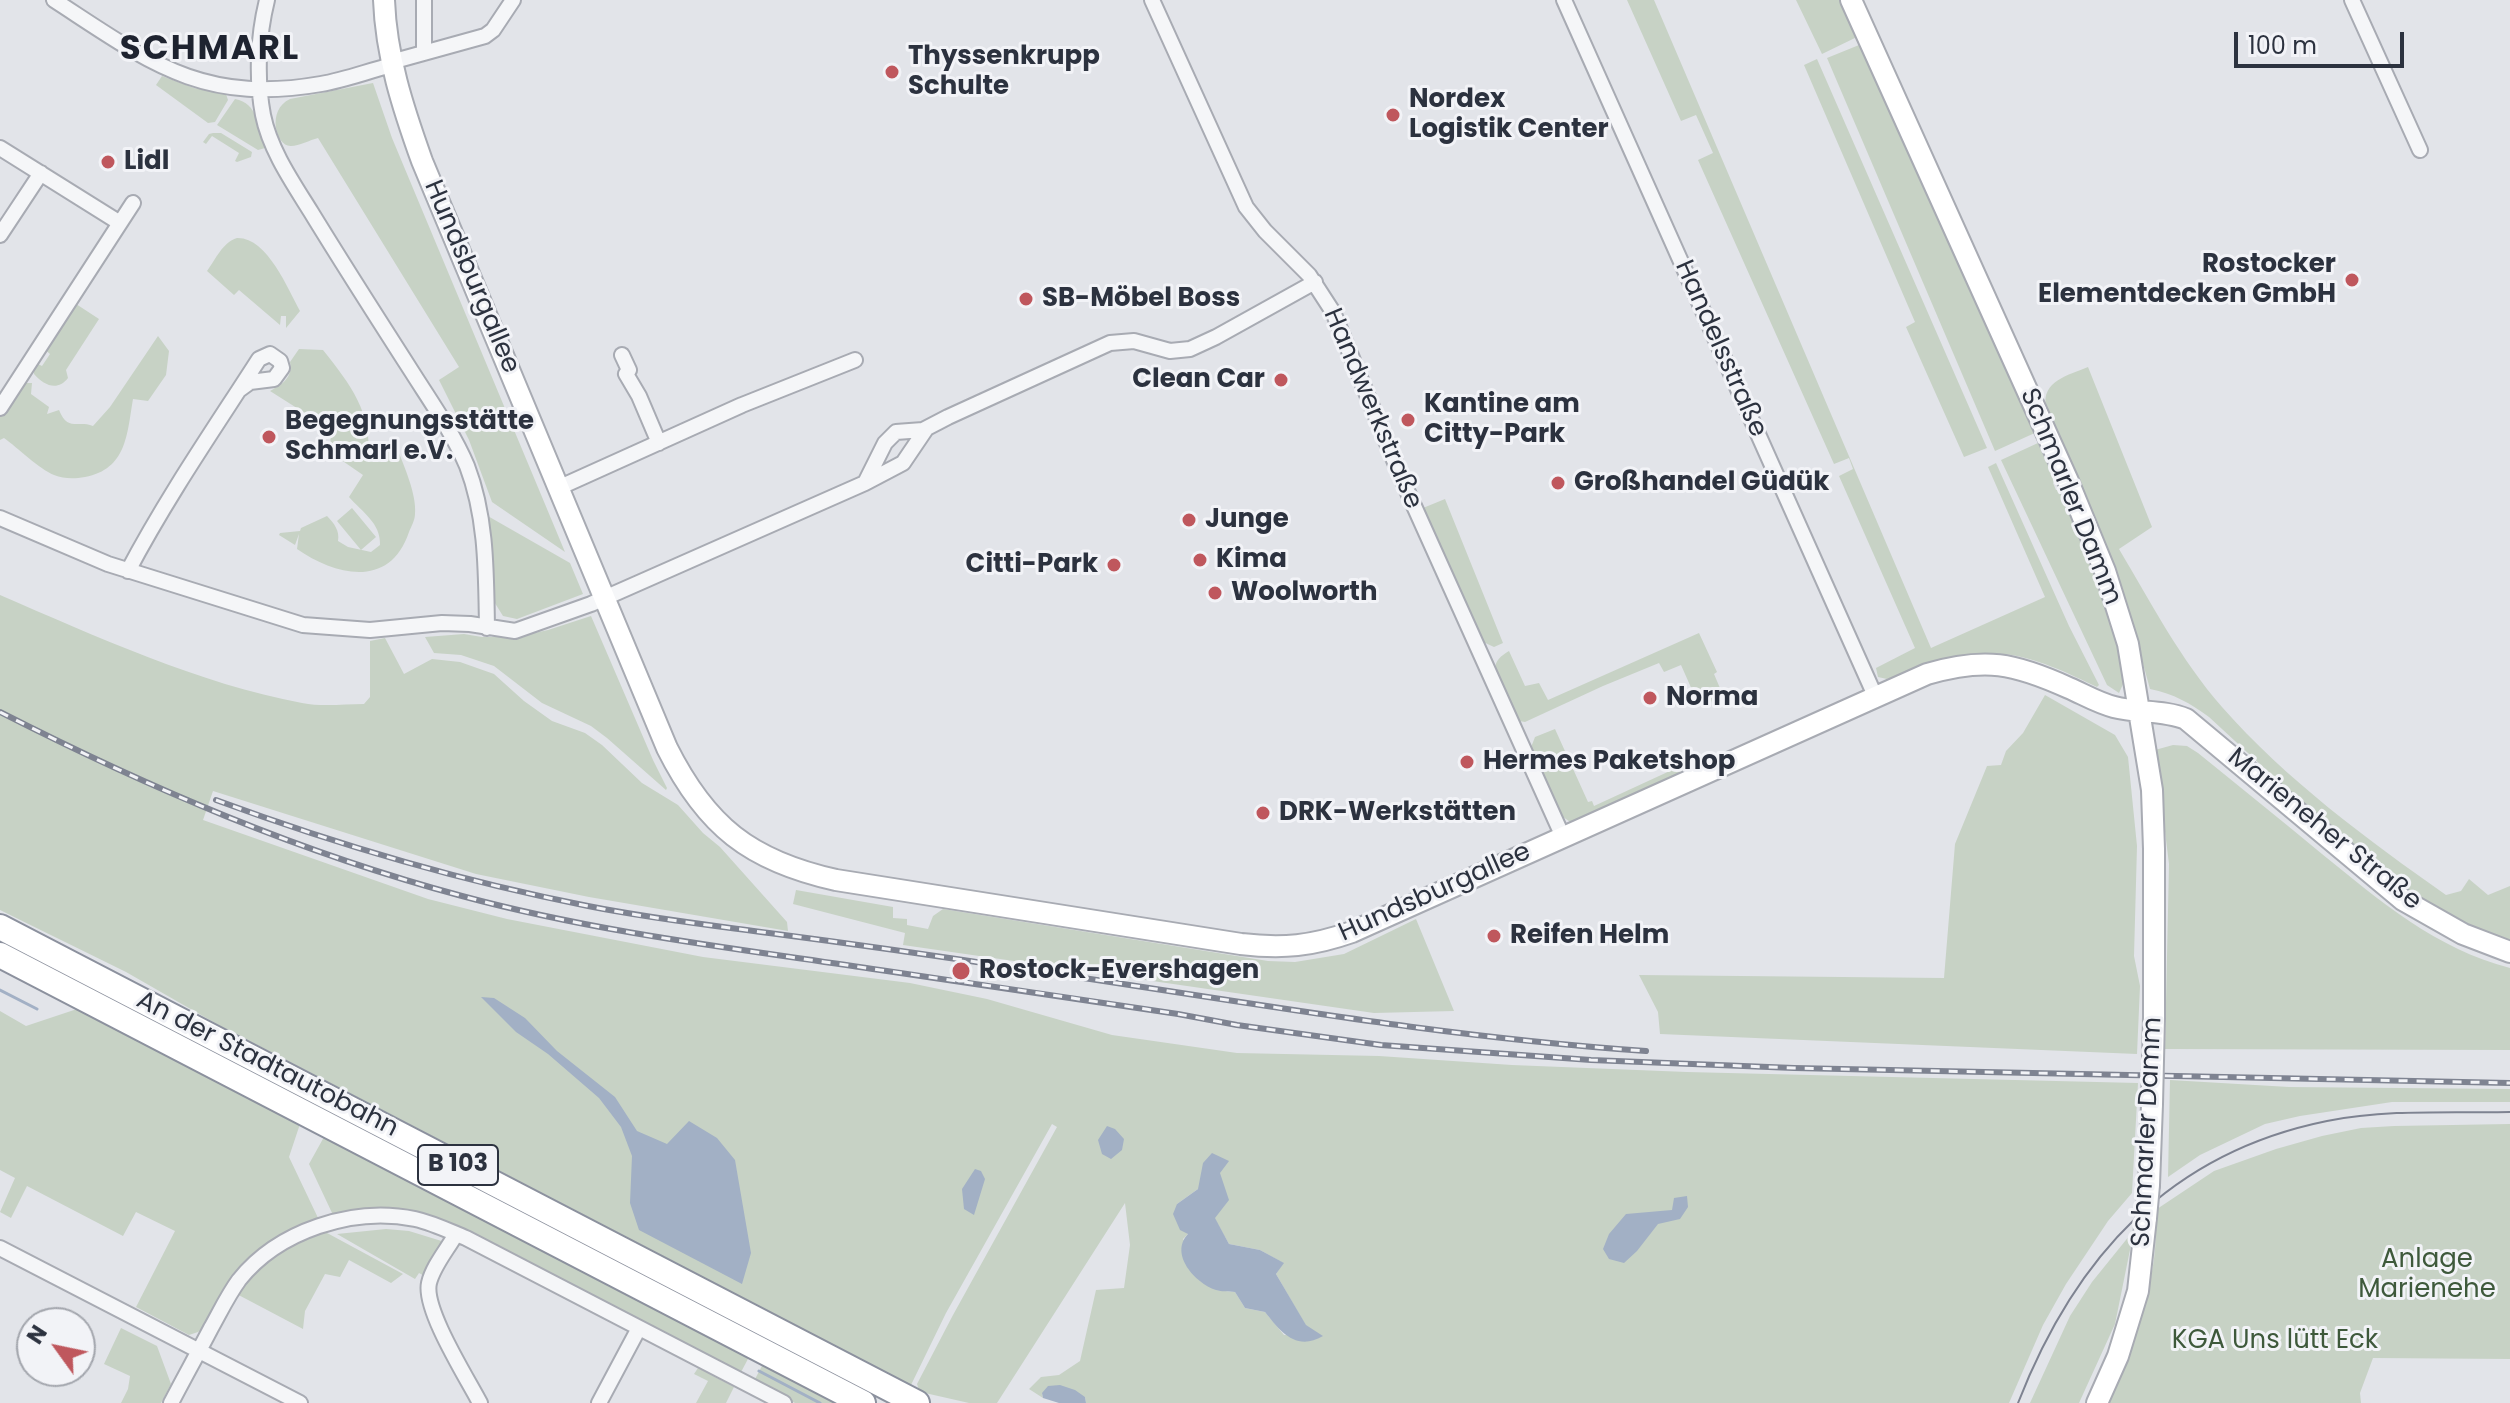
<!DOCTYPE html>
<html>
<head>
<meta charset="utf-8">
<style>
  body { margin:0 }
  #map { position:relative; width:2510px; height:1403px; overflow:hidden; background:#e2e4e9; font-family:Poppins,sans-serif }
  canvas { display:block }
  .north { position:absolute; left:16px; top:1307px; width:80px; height:80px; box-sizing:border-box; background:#f2f3f7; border:2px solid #a3a6ad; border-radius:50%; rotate:303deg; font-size:22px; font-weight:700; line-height:32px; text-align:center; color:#2c323f }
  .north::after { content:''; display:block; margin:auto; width:28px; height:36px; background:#bf575d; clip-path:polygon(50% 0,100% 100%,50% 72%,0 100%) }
  .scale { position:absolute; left:2234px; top:32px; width:170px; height:36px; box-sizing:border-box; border:4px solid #2c323f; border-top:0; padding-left:10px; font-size:24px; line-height:28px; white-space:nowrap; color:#2c323f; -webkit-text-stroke:6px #f2f3f7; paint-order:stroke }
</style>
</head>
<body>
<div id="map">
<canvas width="2510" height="1403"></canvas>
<div class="north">N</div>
<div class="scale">100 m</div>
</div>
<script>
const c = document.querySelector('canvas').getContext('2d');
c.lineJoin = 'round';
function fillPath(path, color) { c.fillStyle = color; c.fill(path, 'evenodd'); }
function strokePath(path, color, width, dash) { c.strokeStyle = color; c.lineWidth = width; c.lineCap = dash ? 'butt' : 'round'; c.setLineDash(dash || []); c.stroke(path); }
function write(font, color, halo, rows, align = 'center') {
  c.font = font + ' Poppins,sans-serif'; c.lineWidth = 6; c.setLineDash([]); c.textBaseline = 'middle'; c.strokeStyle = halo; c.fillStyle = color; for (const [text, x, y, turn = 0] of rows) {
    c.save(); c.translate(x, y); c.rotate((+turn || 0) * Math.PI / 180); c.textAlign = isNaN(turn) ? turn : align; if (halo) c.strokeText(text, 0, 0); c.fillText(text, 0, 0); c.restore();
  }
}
const green = new Path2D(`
  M1627,0H1654L1931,648L2045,597L1988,467L1996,463L2069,626L2099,685L2097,687C2070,674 2033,656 2003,654C1963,651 1924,667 1887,679L1878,677L1876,668L1915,648L1839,476L1853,469L1849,458L1834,464L1698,160L1713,153L1696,115L1681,121Z
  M1796,0H1843L1859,36L1822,54Z
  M1864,43L2037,432L1995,451L1827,58Z
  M1817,59L1987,448L1964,457L1906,327L1915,322L1804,65Z
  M162,76L194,88L226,94L228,100L215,122L208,123L156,85Z
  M373,83L392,138L565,552L492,502L469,440L439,380L459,367L318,138C310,140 299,146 291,146C276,147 266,110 290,99Z
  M235,99C258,103 259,128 265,148L258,150L217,125Z
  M213,133H221L252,152L251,157L237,162L235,161L239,153L212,136L206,144L203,142L209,134Z
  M237,238C267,237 288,289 300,311L286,328V316H281L280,325L239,290L234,295L207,271C216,259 222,243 237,238Z
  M73,302L99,319L66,370L68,378C57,392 44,385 34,374V362L42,366L50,354L43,348Z
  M158,336L169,351L166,375L148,401L133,399C127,434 127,469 85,477C74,479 64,479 54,475C39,469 18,448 4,438L0,440V411L18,383H32L31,394L49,407L47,414L59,410C68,432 78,420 93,426L110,407Z
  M299,349L323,350C350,384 373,413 368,459L397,448C404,466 417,495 415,514C415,520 411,527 409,532C390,589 336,576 297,549L299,534L295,545L279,535L280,533L300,531L301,528L327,516C334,523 340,531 338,541L348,547L371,552L380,545C381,523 362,512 349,497L363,475L331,453L330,429L270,391C283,384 293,377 290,362Z
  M2088,367L2152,527L2119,549C2151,603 2181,660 2222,707C2285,779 2368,840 2446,895L2461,891L2469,879L2488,895L2510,886V945L2491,939L2406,893L2354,851L2209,717C2190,703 2174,694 2150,689C2125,591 2084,500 2046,407C2041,381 2069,375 2088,367Z
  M2038,443L2055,481L2053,483L2056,490H2063L2093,563L2119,648L2124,682L2119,693L2107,685L2001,460Z
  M1445,499L1503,643L1494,647L1481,641L1423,508Z
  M352,508L376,537L361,550L337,521Z
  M486,515L570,563L583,594L517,619L503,616L493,600Z
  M0,595C95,636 200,684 302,703C322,707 344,704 364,704L370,697V641L385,638L404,674L432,659L460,662L494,674L524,701L552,721L585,733L602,745L642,783L678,805L703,833L720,847L787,922L788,931L589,897L476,874L213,791L203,820L428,899L507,919L703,957L910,983L987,999L1112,1035L1237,1053L1379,1056L1512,1065L1687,1072L2138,1083L2132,1193L2108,1221L2066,1284L2043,1325L2009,1403H1086L1085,1397L1042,1393L1043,1398L1029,1389L1041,1377L1059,1375L1080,1361L1096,1290L1124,1288L1130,1245L1125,1203L997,1403H969L925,1393L919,1390L917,1384L953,1315L1057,1127L1052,1124L946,1313L911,1385L215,1023L126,972L0,910ZM1198,1189L1229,1244L1260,1250L1283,1263L1276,1274L1306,1326L1322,1336L1284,1335L1265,1312L1245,1308L1235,1292L1216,1290L1183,1239L1188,1234L1177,1204Z
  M591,616L653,760L667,788L666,790L607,738L591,726L542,703L494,666L461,655L434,653L425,637L464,634L482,637H516L548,630Z
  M1699,633L1717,672L1714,674L1725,700L1713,705L1709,696L1697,701L1681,665L1664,672L1659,663L1603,686L1525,722L1519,721L1495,670C1495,660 1501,656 1509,651L1525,686L1539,683L1548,700Z
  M2045,695L2115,735L2128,757L2137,846L2134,956L2140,986L2137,1054L1660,1034L1658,1012L1639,975L1944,978L1955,844L1987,766L2001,765L2006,751L2023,733Z
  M1555,729L1588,802L1592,801L1594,806L1711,752L1713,761L1573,824L1559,814L1530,750L1535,737Z
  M2173,745L2187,746L2198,753C2239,786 2281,820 2322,854C2380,901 2436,949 2510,968V1050L2165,1049L2169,864L2155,750Z
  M796,890L893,907V918L907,919V925L928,929L933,916L943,909L1268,961L1295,962L1344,954L1416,919L1454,1011L1374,1013L903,945L905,933L793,904Z
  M0,963L847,1403H795L754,1381L763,1364L749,1357L740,1374L460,1230L333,1215L309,1164L324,1137L300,1124L289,1157L319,1220L279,1240L205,1327L198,1332L189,1335L136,1307L175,1231L136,1212L123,1236L27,1186L11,1218L0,1212L15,1178L0,1170V1011L26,1026L77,1009L0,969Z
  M2170,1080L2289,1087L2510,1089V1102H2392L2300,1116L2265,1124L2200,1155L2168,1177Z
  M2510,1124V1359L2373,1358L2360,1393L2361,1403H2105C2127,1358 2147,1309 2154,1259C2156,1243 2156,1225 2157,1209L2214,1171L2276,1149L2322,1136L2361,1128L2394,1126Z
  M316,1227L403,1274L391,1283L349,1260L340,1277L325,1274L305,1311L303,1329L231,1291L241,1278Z
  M386,1229L409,1231L448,1243L426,1277L419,1273L415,1279L337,1234Z
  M2134,1230L2115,1324L2079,1403H2030L2070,1316L2092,1282Z
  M121,1328L157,1346L171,1384L161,1403H121L128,1389L130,1376L104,1364Z
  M698,1368L734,1387L726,1403H696L708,1381L694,1374Z`);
const water = new Path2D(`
  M481,997L494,998L525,1018L557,1051L615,1097L637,1131L667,1144L689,1121L717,1138L735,1160L751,1253L742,1284L639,1230L630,1203L632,1156L621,1127L599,1098L548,1054L516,1032Z
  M1107,1126L1115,1129L1124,1139L1122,1150L1111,1159L1102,1154L1098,1140Z
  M1212,1153L1229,1161L1220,1173L1229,1200L1215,1218L1229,1244L1260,1250L1284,1263L1276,1274L1306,1325L1323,1336C1296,1352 1280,1331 1265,1312L1245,1308L1235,1292C1229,1291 1221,1292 1216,1290C1195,1283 1169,1254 1188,1234L1180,1230L1173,1214L1177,1204L1198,1189L1203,1163Z
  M975,1169L981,1171L985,1179L974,1215L964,1209L962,1189Z
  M1687,1196L1688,1207L1680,1219L1658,1224L1637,1251L1624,1263L1609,1259L1603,1249L1609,1234L1626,1214L1672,1210L1674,1198Z
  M1060,1385L1075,1390L1085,1397L1086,1403H1059L1043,1398L1042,1393L1048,1386Z`);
const stream = new Path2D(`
  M0,990L37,1009
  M759,1371L820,1403`);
const street = new Path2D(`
  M54,0C148,61 201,105 321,84C345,80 368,71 392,65
  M267,0C258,36 256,78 263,115C270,150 293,183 311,212C344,266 378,319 412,372C431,402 453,433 467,466C487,518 486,574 487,628
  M1152,0L1246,207L1265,231L1309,275L1333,312L1401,477L1563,837
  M1564,0L1876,698
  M2352,0L2420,150
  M424,53V0
  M391,62L485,36L493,30L513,0
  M0,148L120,223L133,203
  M0,235L41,173
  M622,355L629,370L626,374L639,396L659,443
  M0,408L120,223
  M866,481L885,443L896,432L923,430L948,417L1110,343L1134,341L1170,351L1190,349L1216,337L1315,282
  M558,488L742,405L855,360
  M0,518L108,564L303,625L370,630L442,623L470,624L515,631L591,604L865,483L903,463L926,429
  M128,571C167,497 214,429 259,359L270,354L280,361L282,368L274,379L250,382L239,390
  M456,1234C447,1250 433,1266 429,1283C423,1309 467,1378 480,1403
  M0,1248L300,1403
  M171,1403C184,1378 198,1353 211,1328C220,1312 228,1295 239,1280C278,1231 353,1206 415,1219C433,1223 449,1231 466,1238L784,1403
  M599,1403L639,1328`);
const secondary = new Path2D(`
  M384,0C386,56 403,108 422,161L667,748C706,826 750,861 836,880L1241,944C1283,949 1312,946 1352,932L1927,674C1985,657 2014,663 2069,688C2083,694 2098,703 2114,707C2137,713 2164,710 2186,719L2403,900L2463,934L2510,952
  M1851,0L2068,481L2105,571L2128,644L2152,790L2154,849V1017
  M2149,1185L2152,1104
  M2097,1403L2118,1356L2138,1291L2146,1218`);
const highway = new Path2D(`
  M0,927L917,1403
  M0,955L863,1403`);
const tram = new Path2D(`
  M2018,1403C2075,1257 2169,1153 2327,1121C2387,1109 2450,1113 2510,1112`);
const rail = new Path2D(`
  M0,712C149,788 301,853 462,896C599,933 740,949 880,970C980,984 1079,999 1178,1014L1237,1025L1381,1045L1591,1060L1794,1068L2510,1083
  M216,800C338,845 461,881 588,906C648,918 709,925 769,933C854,944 938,956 1023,969C1230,999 1437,1037 1646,1051`);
const secondaryBridge = new Path2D(`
  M2152,1104L2154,1017
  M2146,1218L2149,1185`);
const markers = [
  [892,72,8,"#bf575d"],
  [1393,115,8,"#bf575d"],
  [108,162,8,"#bf575d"],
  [2352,280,8,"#bf575d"],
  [1026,299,8,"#bf575d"],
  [1281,380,8,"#bf575d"],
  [1408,420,8,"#bf575d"],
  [269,437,8,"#bf575d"],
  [1558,483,8,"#bf575d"],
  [1189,520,8,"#bf575d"],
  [1200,560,8,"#bf575d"],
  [1114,565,8,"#bf575d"],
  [1215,593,8,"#bf575d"],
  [1650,698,8,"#bf575d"],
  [1467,762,8,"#bf575d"],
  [1263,813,8,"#bf575d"],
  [1494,936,8,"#bf575d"],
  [961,971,10,"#bf575d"]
];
const shields = [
  [458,1165,80]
];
const shieldNames = [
  ["B 103",458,1165]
];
const poiNames = [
  ["Thyssenkrupp",908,57],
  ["Schulte",908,87],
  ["Nordex",1409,100],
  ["Logistik Center",1409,130],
  ["Lidl",124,162],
  ["Rostocker",2336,265,"right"],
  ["Elementdecken GmbH",2336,295,"right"],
  ["SB-Möbel Boss",1042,299],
  ["Clean Car",1265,380,"right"],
  ["Kantine am",1424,405],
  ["Citty-Park",1424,435],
  ["Begegnungsstätte",285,422],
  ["Schmarl e.V.",285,452],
  ["Großhandel Güdük",1574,483],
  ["Junge",1205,520],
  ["Kima",1216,560],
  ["Citti-Park",1098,565,"right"],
  ["Woolworth",1231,593],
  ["Norma",1666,698],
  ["Hermes Paketshop",1483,762],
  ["DRK-Werkstätten",1279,813],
  ["Reifen Helm",1510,936],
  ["Rostock-Evershagen",979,971]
];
const streetNames = [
  ["Hundsburgallee",471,277,67],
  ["Handelsstraße",1720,349,66],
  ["Handwerkstraße",1372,409,67],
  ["Schmarler Damm",2070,497,68],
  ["Marieneher Straße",2324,830,39],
  ["Hundsburgallee",1435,893,-24],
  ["An der Stadtautobahn",267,1065,27],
  ["Schmarler Damm",2148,1132,-87]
];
const parkNames = [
  ["Anlage",2427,1260],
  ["Marienehe",2427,1290],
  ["KGA Uns lütt Eck",2275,1341]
];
const districtNames = [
  ["SCHMARL",210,50]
];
fillPath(green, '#c7d2c5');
fillPath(water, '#a2b0c5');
strokePath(stream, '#a2b0c5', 3);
strokePath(street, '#a8abb3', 18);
strokePath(secondary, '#a8abb3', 24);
strokePath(highway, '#8c919e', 28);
strokePath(street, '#f5f6f8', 14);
strokePath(secondary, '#fff', 20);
strokePath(highway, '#fff', 24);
strokePath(tram, '#7e8391', 2);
strokePath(rail, '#7e8391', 6);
strokePath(rail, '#f2f3f7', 3, [9]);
strokePath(secondaryBridge, '#a8abb3', 24, []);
strokePath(secondaryBridge, '#fff', 20);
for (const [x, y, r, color] of markers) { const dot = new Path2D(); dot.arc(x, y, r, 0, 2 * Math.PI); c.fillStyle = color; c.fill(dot); strokePath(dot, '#f2f3f7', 3); }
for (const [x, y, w] of shields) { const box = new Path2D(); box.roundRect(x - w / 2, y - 20, w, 40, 6); c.fillStyle = '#f2f3f7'; c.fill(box); strokePath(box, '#2c323f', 2); }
write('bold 24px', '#2c323f', null, shieldNames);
write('bold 26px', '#2c323f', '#f2f3f7', poiNames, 'left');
write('26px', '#2c323f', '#f2f3f7', streetNames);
write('26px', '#3e593b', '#f2f3f7', parkNames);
c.letterSpacing = '2px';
write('bold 34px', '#1e2330', '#f2f3f7', districtNames);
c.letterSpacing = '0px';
</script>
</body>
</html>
